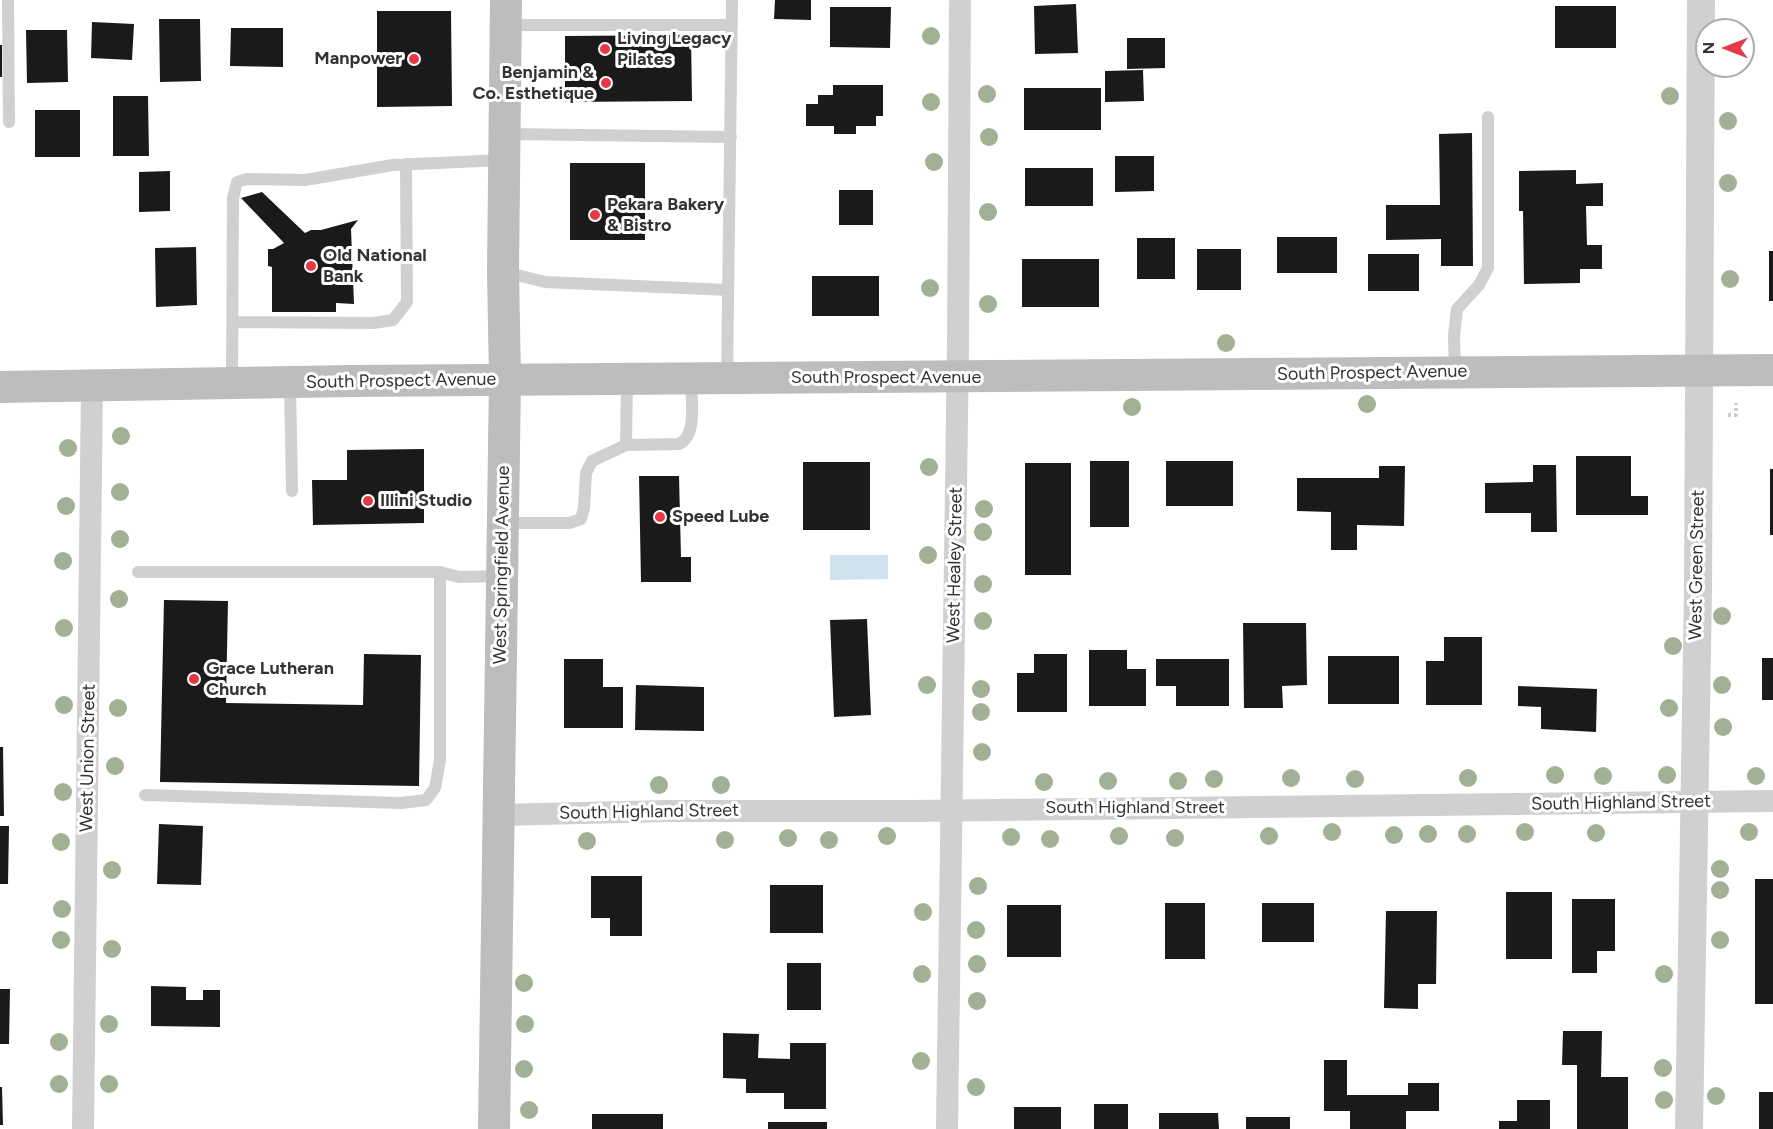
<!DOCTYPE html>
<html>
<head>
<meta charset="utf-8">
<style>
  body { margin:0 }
  #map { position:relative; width:1773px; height:1129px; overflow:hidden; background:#fff; font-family:Figtree,sans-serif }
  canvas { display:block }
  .north { position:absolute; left:1695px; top:18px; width:60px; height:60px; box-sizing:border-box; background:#fff; border:2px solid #adadad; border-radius:50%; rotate:270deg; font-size:16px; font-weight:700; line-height:24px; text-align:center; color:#333 }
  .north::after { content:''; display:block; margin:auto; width:21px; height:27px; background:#e63946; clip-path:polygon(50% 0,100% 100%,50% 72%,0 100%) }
</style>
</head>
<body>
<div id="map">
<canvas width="1773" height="1129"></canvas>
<div class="north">N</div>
</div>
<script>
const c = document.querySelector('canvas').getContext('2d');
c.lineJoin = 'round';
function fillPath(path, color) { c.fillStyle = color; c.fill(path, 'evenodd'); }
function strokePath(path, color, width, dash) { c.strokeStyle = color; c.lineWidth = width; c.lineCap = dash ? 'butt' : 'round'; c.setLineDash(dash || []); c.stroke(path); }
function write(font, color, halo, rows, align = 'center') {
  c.font = font + ' Figtree,sans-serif'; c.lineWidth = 6; c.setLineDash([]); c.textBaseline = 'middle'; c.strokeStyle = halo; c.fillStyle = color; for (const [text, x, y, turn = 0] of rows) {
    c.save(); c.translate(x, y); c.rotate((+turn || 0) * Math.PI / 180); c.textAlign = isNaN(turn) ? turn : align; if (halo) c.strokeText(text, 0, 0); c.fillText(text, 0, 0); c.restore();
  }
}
const water = new Path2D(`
  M830,555H888V579L830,580Z`);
const building = new Path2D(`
  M775,0H811V20L774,19Z
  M1076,4L1078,53L1035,54L1034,6Z
  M1555,6H1616V48H1555Z
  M830,7H891L890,48L830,47Z
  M377,11H451L452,106L377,107Z
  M159,19H200L201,81L160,82Z
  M92,22L134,24L132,60L91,58Z
  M231,28H283V67L230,66Z
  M26,30H67L68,82L27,83Z
  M691,35L692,101L565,102V36Z
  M1127,38H1165V68L1127,69Z
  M0,45H2V77H0Z
  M1143,70L1144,101L1105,102V71Z
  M833,85H883V116H876V126H856V134H834V126H806V104H818V95H833Z
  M1024,88H1101V130H1024Z
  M113,96H148L149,156H113Z
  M35,110H80V157H35Z
  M1472,133L1473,266H1441V239L1386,240V205H1440L1439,134Z
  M1115,156H1154V191L1115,192Z
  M570,163H645V240H570Z
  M1025,168H1093V206H1025Z
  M1576,170V184L1603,183V206H1586L1587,245H1602V269H1580V283L1524,284L1523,211H1519V171Z
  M170,171V211L139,212V172Z
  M839,190H873V225H839Z
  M262,192L305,233L311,230H321L358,220L351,229L354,304L336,303V312H272V267L268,266V249H273L284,243L241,198Z
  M1277,237H1337V273H1277Z
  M1137,238H1175V279H1137Z
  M196,247L197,305L156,307L155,248Z
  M1197,249H1241V290H1197Z
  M1769,251H1773V301H1769Z
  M1368,254H1419V291H1368Z
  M1022,259H1099V307H1022Z
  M812,276H879V316H812Z
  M424,449V523L313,525L312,480H347V450Z
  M1576,456H1631V496H1648V515H1576Z
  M1090,461H1129V527H1090Z
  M1166,461H1233V506H1166Z
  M803,462H870V530H803Z
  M1025,463H1071V575H1025Z
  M1533,465H1556L1557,532H1531V513H1485V483L1533,482Z
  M1379,466H1405L1404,526L1357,525V550H1331V512L1297,511V478H1379Z
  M1770,469H1773V535H1770Z
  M639,476H679L681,557H691V582H641Z
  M164,600L228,601L226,703L363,705L364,654L421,655L419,786L160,782Z
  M867,619L871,715L834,717L830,620Z
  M1243,623H1306L1307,685L1282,686L1283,708H1244Z
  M1444,637H1482V705H1426V661H1444Z
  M1089,650H1127V669H1146V706H1089Z
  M1034,654H1067V712H1017V673H1034Z
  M1328,656H1399V704H1328Z
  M1762,658H1773V700H1762Z
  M564,659H603V687H623V728H564Z
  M1156,659H1229V706H1176V686H1156Z
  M636,685L704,687V731L635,730Z
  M1518,686L1597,689L1596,732L1541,729V707L1518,706Z
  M0,747H3L4,816H0Z
  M159,824L203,826L201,885L157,884Z
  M0,826H9L8,884H0Z
  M591,876H642V936H610V918H591Z
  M1755,879H1773V1004H1755Z
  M770,885H823V933H770Z
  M1506,892H1552V959H1506Z
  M1572,899H1615V951H1597V973H1572Z
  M1165,903H1205V959H1165Z
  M1262,903H1314V942H1262Z
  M1007,905H1061V957H1007Z
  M1386,911H1437L1436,984H1418V1009L1384,1008Z
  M787,963H821V1010H787Z
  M151,986L186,987V1000H203V990H220V1027L151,1026Z
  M0,989H10L9,1044H0Z
  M1563,1031H1602L1601,1077H1628V1129H1577V1065H1562Z
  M723,1033L759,1034L758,1058L790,1059V1043H826V1109H784V1093H746V1079L723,1078Z
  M1324,1060H1347V1095H1408V1083H1439V1111H1406V1129H1350V1111H1324Z
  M0,1087H2L3,1125H0Z
  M1759,1092H1773V1129H1759Z
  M1517,1100H1550V1129H1499V1121H1517Z
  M1094,1104H1128V1129H1094Z
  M1014,1107H1061V1129H1014Z
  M1159,1113H1218L1219,1129H1159Z
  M592,1114H663V1129H592Z
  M1246,1117H1290V1129H1246Z
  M768,1122H827V1129H768Z`);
const path = new Path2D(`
  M1728,415H1736V403`);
const service = new Path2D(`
  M8,0L9,122
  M506,25H732
  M506,134L731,137
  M505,272L545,282L728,290
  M233,322L373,323L393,320L407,302L406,164
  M1455,372L1454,336L1457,309L1479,285L1488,268V117
  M727,377L732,0
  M232,382L233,198L237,182L247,179L305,180L393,165L503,160
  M290,383L292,491
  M626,445L627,380
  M504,523H569L581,519L584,508L586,473L592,461L626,445L679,444C698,436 691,397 691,379
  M138,572H440L459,577L500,576
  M145,795L401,803L426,800L435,788L440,760V572`);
const minor = new Path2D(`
  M498,815L667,811H912L1773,801
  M83,1129L92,387
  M947,1129L958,344L960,0`);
const tertiary = new Path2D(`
  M1689,1129L1698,590L1701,0`);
const secondary = new Path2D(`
  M0,387L351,381L1773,370
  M494,1129L505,380L503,271L506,0`);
const trees = [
  [931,36],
  [987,94],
  [1670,96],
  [931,102],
  [1728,121],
  [989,137],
  [934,162],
  [1728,183],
  [988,212],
  [1730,279],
  [930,288],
  [988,304],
  [1226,343],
  [1367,404],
  [1132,407],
  [121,436],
  [68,448],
  [929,467],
  [120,492],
  [66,506],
  [984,509],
  [983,532],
  [120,539],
  [928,555],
  [63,561],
  [983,584],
  [119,599],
  [1722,616],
  [983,621],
  [64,628],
  [1673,646],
  [927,685],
  [1722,685],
  [981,689],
  [64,705],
  [118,708],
  [1669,708],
  [981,712],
  [1723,727],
  [982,752],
  [115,766],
  [1555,775],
  [1667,775],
  [1603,776],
  [1756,776],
  [1291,778],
  [1468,778],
  [1214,779],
  [1355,779],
  [1108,781],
  [1178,781],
  [1044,782],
  [659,785],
  [721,785],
  [63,792],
  [1332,832],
  [1525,832],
  [1749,832],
  [1596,833],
  [1428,834],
  [1467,834],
  [1394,835],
  [887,836],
  [1119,836],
  [1269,836],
  [1011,837],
  [788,838],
  [1175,838],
  [1050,839],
  [725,840],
  [829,840],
  [587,841],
  [61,842],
  [1720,869],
  [112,870],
  [978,886],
  [1720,890],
  [62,909],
  [923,912],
  [976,930],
  [61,940],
  [1720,940],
  [112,949],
  [977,964],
  [922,974],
  [1664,974],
  [524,983],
  [977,1001],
  [109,1024],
  [525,1024],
  [59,1042],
  [921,1061],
  [1663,1068],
  [524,1069],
  [59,1084],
  [109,1084],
  [976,1087],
  [1716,1096],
  [1664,1100],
  [529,1110]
];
const markers = [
  [605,49,6,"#e63946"],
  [414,59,6,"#e63946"],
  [606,83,6,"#e63946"],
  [595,215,6,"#e63946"],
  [311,266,6,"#e63946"],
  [368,501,6,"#e63946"],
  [660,517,6,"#e63946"],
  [194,679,6,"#e63946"]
];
const poiNames = [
  ["Living Legacy",617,39],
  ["Pilates",617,60],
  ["Manpower",402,59,"right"],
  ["Benjamin &",594,73,"right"],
  ["Co. Esthetique",594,94,"right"],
  ["Pekara Bakery",607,205],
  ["& Bistro",607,226],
  ["Old National",323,256],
  ["Bank",323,277],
  ["Illini Studio",380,501],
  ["Speed Lube",672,517],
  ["Grace Lutheran",206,669],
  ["Church",206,690]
];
const streetNames = [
  ["South Prospect Avenue",1372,373,-1],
  ["South Prospect Avenue",886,378],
  ["South Prospect Avenue",401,381,-1],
  ["West Springfield Avenue",502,565,-89],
  ["West Healey Street",955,565,-89],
  ["West Green Street",1697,565,-89],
  ["West Union Street",88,758,-89],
  ["South Highland Street",1621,803,-1],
  ["South Highland Street",1135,808],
  ["South Highland Street",649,812,-1]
];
fillPath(water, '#cfe2ee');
fillPath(building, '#1a1a1a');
strokePath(path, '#cdcdcd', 4, [3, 3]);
strokePath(service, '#d0d0d0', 12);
strokePath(minor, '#d0d0d0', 22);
strokePath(tertiary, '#d0d0d0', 28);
strokePath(secondary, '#bdbdbd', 32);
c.fillStyle = '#a2b095';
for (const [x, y] of trees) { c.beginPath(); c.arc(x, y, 9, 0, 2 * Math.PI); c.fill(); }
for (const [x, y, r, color] of markers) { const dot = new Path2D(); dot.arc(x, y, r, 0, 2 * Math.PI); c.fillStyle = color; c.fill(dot); strokePath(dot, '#fff', 2); }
write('bold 18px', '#333', '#fff', poiNames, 'left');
write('18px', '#333', '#fff', streetNames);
</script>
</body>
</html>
